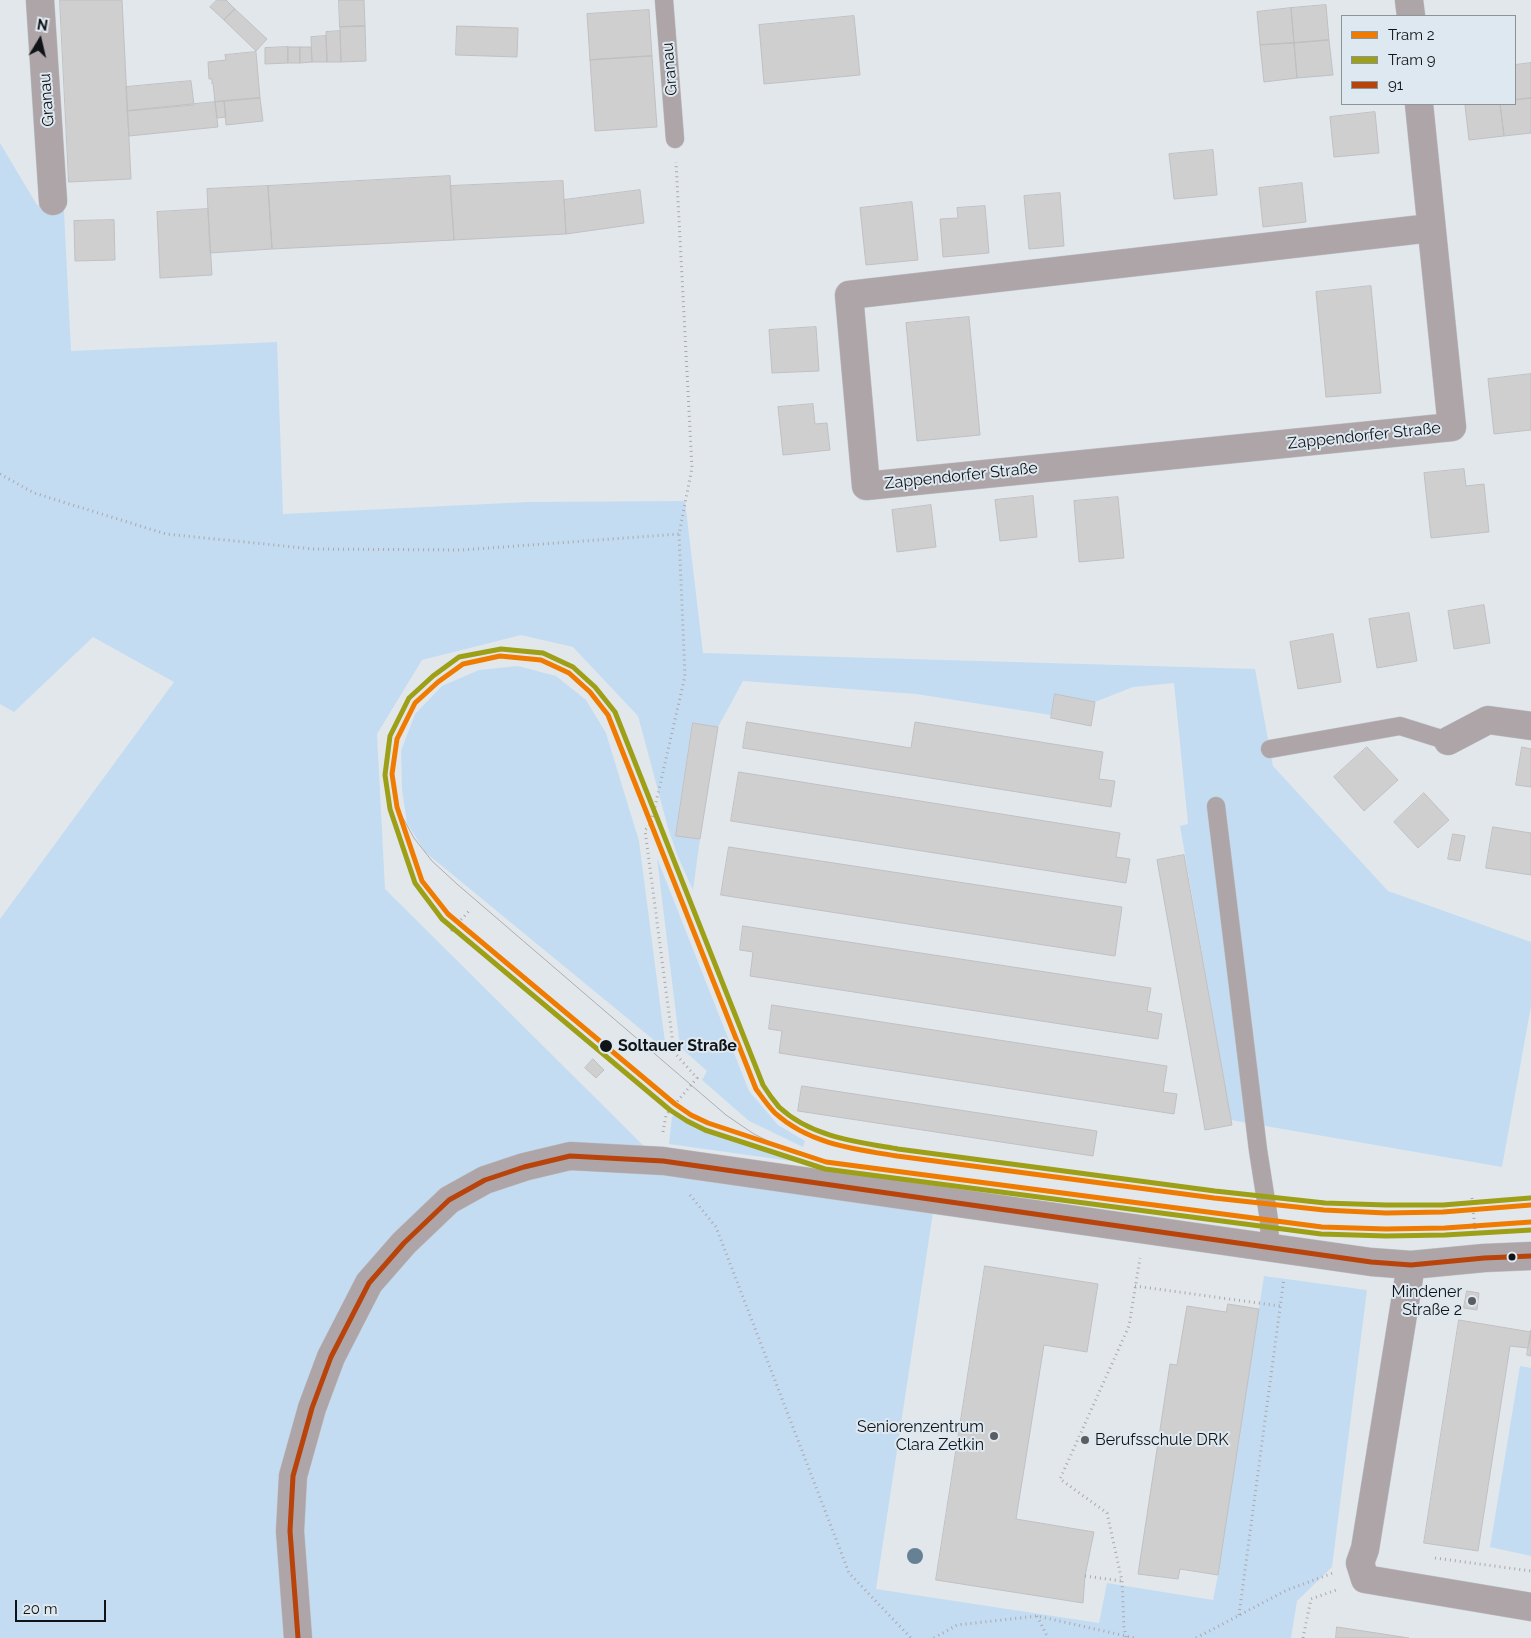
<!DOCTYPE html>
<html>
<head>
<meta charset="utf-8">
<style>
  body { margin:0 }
  #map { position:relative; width:1531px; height:1638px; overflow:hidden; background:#e2e7ec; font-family:Raleway,sans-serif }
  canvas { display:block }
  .legend { position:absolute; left:1341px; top:15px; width:175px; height:90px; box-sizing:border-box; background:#dee8f0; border:1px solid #8c9399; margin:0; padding:6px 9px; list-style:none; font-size:15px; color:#111417 }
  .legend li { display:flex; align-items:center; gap:10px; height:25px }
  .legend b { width:25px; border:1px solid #8c9399 }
  .north { position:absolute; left:15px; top:15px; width:50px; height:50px; -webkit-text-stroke:4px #dee8f0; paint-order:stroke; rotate:9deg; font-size:14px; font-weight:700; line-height:20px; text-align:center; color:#111417 }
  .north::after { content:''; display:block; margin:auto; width:18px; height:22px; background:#111417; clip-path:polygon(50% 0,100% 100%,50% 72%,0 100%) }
  .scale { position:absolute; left:15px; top:1600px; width:91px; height:22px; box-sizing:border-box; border:2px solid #111417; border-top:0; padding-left:6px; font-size:15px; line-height:18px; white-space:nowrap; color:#111417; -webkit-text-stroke:4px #dee8f0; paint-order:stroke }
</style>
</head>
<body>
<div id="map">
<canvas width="1531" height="1638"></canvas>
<ul class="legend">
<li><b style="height:6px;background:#ef7c00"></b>Tram 2</li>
<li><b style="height:6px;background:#9da017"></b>Tram 9</li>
<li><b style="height:6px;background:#b8430b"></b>91</li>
</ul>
<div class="north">N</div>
<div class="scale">20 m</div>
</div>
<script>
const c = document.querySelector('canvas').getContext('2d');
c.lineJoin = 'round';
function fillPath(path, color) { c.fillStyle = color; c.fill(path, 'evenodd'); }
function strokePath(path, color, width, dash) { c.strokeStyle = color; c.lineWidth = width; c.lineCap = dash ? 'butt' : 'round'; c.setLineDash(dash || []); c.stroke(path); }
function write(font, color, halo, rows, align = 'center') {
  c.font = font + ' Raleway,sans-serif'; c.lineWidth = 4; c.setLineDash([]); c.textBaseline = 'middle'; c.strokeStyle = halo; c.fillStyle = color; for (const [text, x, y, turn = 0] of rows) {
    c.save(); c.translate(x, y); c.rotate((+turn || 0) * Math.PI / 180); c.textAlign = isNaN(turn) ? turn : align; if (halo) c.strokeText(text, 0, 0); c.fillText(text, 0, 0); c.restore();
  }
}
const green = new Path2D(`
  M0,143L37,205L64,211L71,351L277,342L283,514L528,502L685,501L703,653L1255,669L1273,766L1388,891L1531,942V1006L1502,1167L1231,1120L1180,826L1188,824L1174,683L1133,687L1095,702L1055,694L1051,715L916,694L743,681L718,727L693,723L676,835L700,839L693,890L678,857L668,828L638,716L573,647L521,635L422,660L377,734L385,889L658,1160L935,1199L876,1589L1099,1623L1107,1583L1213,1600L1218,1575L1264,1276L1367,1290L1332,1567L1297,1601L1291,1638H0V919L174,682L93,637L14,712L0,704Z
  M518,666L556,676L586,700L606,733L639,841L666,1050L425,852L407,823L402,790L401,751L415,714L442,686L479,670Z
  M657,858L749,1091L778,1125L805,1141L803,1147L749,1121L702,1080L707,1071L680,1047Z
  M676,1112L722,1135L799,1158L798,1162L669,1144L672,1117Z
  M1520,1366L1531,1368V1556L1490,1547Z`);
const building = new Path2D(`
  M60,0H122L131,179L69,182Z
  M217,0H226L235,9L224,20L210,7Z
  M339,0H364L365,26L340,27Z
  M1326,5L1329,40L1294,43L1291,8Z
  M1291,8L1294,43L1260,45L1257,12Z
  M235,9L267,39L256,51L224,20Z
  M649,10L652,56L590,60L587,14Z
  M854,16L860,75L764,84L759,25Z
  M365,26L366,61L341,62L340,27Z
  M457,26L518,28L517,57L456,55Z
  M340,31L341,62H327L326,32Z
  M326,36L327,62H312L311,37Z
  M1329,40L1333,75L1297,78L1294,43Z
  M1294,43L1297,78L1264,82L1260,45Z
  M288,47V63L265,64V48Z
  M288,47H300V63H288Z
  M300,47H311L312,62L300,63Z
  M256,52L260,98L215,102L213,83L212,84V79H209L208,62L226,60L225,55Z
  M652,56L657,127L595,131L590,60Z
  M1531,63V98L1515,100V65Z
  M191,81L194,105L127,111L126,87Z
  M260,98L263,121L226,125L224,101Z
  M1531,98V133L1504,136L1500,104H1515V100Z
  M224,101L226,117L217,118L215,102Z
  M215,102L218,127L129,136L127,111Z
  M1476,104H1500L1504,136L1469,140L1465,105Z
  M1375,112L1379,153L1334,157L1330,117Z
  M1213,150L1217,195L1174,199L1169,154Z
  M450,176L454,240L272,249L268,186Z
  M563,181L566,234L454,240L450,186Z
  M1302,183L1306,222L1263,227L1259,188Z
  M268,186L272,249L210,253L207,189Z
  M640,190L644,223L566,234L564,200Z
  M1060,193L1064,246L1029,249L1024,196Z
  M912,202L918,260L866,265L860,208Z
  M985,206L989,253L943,257L940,219L958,218L957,208Z
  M208,209L212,275L160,278L157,212Z
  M114,220L115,260L75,261L74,221Z
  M1371,286L1381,393L1326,397L1316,292Z
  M969,317L980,435L917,441L906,323Z
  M816,327L819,371L772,373L769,330Z
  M1531,374V430L1494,434L1488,379Z
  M813,404L815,424L827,423L830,450L783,455L778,407Z
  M1464,469L1466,486L1484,484L1489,532L1431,538L1424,473Z
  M1033,496L1037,537L1000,541L995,500Z
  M1118,497L1124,558L1079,562L1074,501Z
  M931,505L936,547L897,552L892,510Z
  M1484,605L1490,643L1454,649L1448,611Z
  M1409,613L1417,661L1377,668L1369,619Z
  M1333,634L1341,682L1298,689L1290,642Z
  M1055,694L1095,702L1091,726L1051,718Z
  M747,722L911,748L915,722L1103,752L1099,779L1115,781L1111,807L743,748Z
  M693,723L718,727L700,839L676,836Z
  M1367,747L1398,780L1364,811L1334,777Z
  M1522,747L1531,749V787L1516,785Z
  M739,772L1120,833L1116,857L1130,859L1126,883L731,821Z
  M1424,793L1449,820L1418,848L1394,822Z
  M1493,827L1531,833V875L1486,868Z
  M1453,834L1465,836L1460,861L1448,859Z
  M729,847L1122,907L1115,956L721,895Z
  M1184,855L1232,1125L1205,1130L1157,860Z
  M743,926L1151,988L1147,1011L1162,1014L1158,1039L750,976L753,952L740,950Z
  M772,1005L1167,1066L1163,1092L1177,1094L1174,1114L779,1053L782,1031L769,1029Z
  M593,1059L604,1070L596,1078L585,1068Z
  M802,1086L1097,1131L1093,1156L798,1111Z
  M985,1266L1098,1284L1087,1352L1044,1345L1016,1519L1094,1532L1085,1576L1083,1603L936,1580Z
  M1467,1291L1479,1293L1477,1310L1464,1308Z
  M1228,1304L1259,1309L1218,1575L1180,1569L1178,1579L1138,1574L1170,1364L1177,1365L1187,1306L1226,1312Z
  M1459,1320L1531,1332L1528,1348L1510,1346L1478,1551L1424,1543Z
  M1531,1330V1356L1527,1355Z
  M1337,1627L1409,1638H1336Z`);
const path = new Path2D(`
  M0,474L34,493L166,534L314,549L462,550L679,534
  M451,931L469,911
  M663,1132L666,1115L697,1078L674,1052L645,830L651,824L685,676L679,534L692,468L676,162
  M690,1195L716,1227L849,1573L911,1638
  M1472,1198L1475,1229
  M1135,1286L1280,1306
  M1435,1558L1531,1571
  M1085,1576L1122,1581
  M1239,1615L1284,1278
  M1037,1616L1048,1638
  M1126,1637L1124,1627L1122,1581L1107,1513L1060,1479L1129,1326L1140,1258
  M934,1638L957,1625L1037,1616L1135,1638
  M1196,1638L1287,1590L1333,1573
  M1303,1638L1311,1599L1339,1589`);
const lane = new Path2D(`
  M664,0L675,139
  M1270,749L1400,726L1448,741
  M1216,806L1258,1150L1269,1220L1270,1247`);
const street = new Path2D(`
  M40,0L53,201
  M1409,0L1411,16
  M1419,104L1452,427L866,486L849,295L1431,228
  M1448,741L1488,720L1531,726
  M1411,1265L1365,1549L1360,1563L1365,1579L1531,1607
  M298,1638L290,1531L293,1476L312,1408L331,1357L369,1283L404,1243L449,1200L485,1180L524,1167L570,1156L663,1161L1371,1262L1411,1265L1484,1258L1531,1256`);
const tram = new Path2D(`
  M397,807L414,838L432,861L457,884L726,1115L754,1134L788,1151`);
const bus1 = new Path2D(`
  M298,1638L290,1531L293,1476L312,1408L331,1357L369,1283L404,1243L449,1200L485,1180L524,1167L570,1156L663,1161L1371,1262L1411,1265L1484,1258L1531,1256`);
const tram1 = new Path2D(`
  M1531,1205L1443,1212L1386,1213L1324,1210L1214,1198L897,1156C854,1149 809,1144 775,1113C768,1106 762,1097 756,1089L608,715L590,692L569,673L541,660L500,656L463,664L438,682L415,703L397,739L392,774L397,807L422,881L448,914L675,1104L691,1115L708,1123L826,1162L1322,1227L1386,1229L1445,1228L1531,1222`);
const tram2 = new Path2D(`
  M1530,1198L1443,1205H1386L1325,1203L1215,1191L898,1149C857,1142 811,1137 779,1107C773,1100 768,1093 763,1085L615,712L595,687L573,667L543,653L501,649L459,657L433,676L409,698L390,736L385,775L390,809L415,883L442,919L670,1110L687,1121L705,1130L825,1169L1321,1234L1386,1236L1445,1235L1531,1230`);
const trees = [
  [915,1556]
];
const markers = [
  [606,1046,7,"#111417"],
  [1512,1257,4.5,"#111417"],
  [1472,1301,5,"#5a5e62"],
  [994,1436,5,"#5a5e62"],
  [1085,1440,5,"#5a5e62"]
];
const streetNames = [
  ["Granau",670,69,-95],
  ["Granau",47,100,-94],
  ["Zappendorfer Straße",1364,436,-6],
  ["Zappendorfer Straße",961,476,-6]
];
const stopNames = [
  ["Soltauer Straße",618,1046]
];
const poiNames = [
  ["Mindener",1462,1292],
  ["Straße 2",1462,1310],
  ["Seniorenzentrum",984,1427],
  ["Clara Zetkin",984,1445],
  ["Berufsschule DRK",1095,1440,"left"]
];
fillPath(green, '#c3dcf2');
fillPath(building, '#cfcfd0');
strokePath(building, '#c0c0c2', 1);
strokePath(lane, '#c1c5c9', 19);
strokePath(street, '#c1c5c9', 29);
strokePath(path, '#aca7ab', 3, [1, 4]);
strokePath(lane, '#aea5a8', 18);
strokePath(street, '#aea5a8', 28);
strokePath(tram, '#aeadb0', 1);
strokePath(bus1, '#b8430b', 5);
strokePath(tram1, '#ef7c00', 5);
strokePath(tram2, '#9da017', 5);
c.fillStyle = '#668193';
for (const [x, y] of trees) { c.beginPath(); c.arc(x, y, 8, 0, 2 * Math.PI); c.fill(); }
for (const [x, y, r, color] of markers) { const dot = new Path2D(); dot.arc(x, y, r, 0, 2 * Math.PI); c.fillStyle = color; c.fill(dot); strokePath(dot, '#dee8f0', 2); }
write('16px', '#111417', '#dee8f0', streetNames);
write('bold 16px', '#111417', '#dee8f0', stopNames, 'left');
write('16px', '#111417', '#dee8f0', poiNames, 'right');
</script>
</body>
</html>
